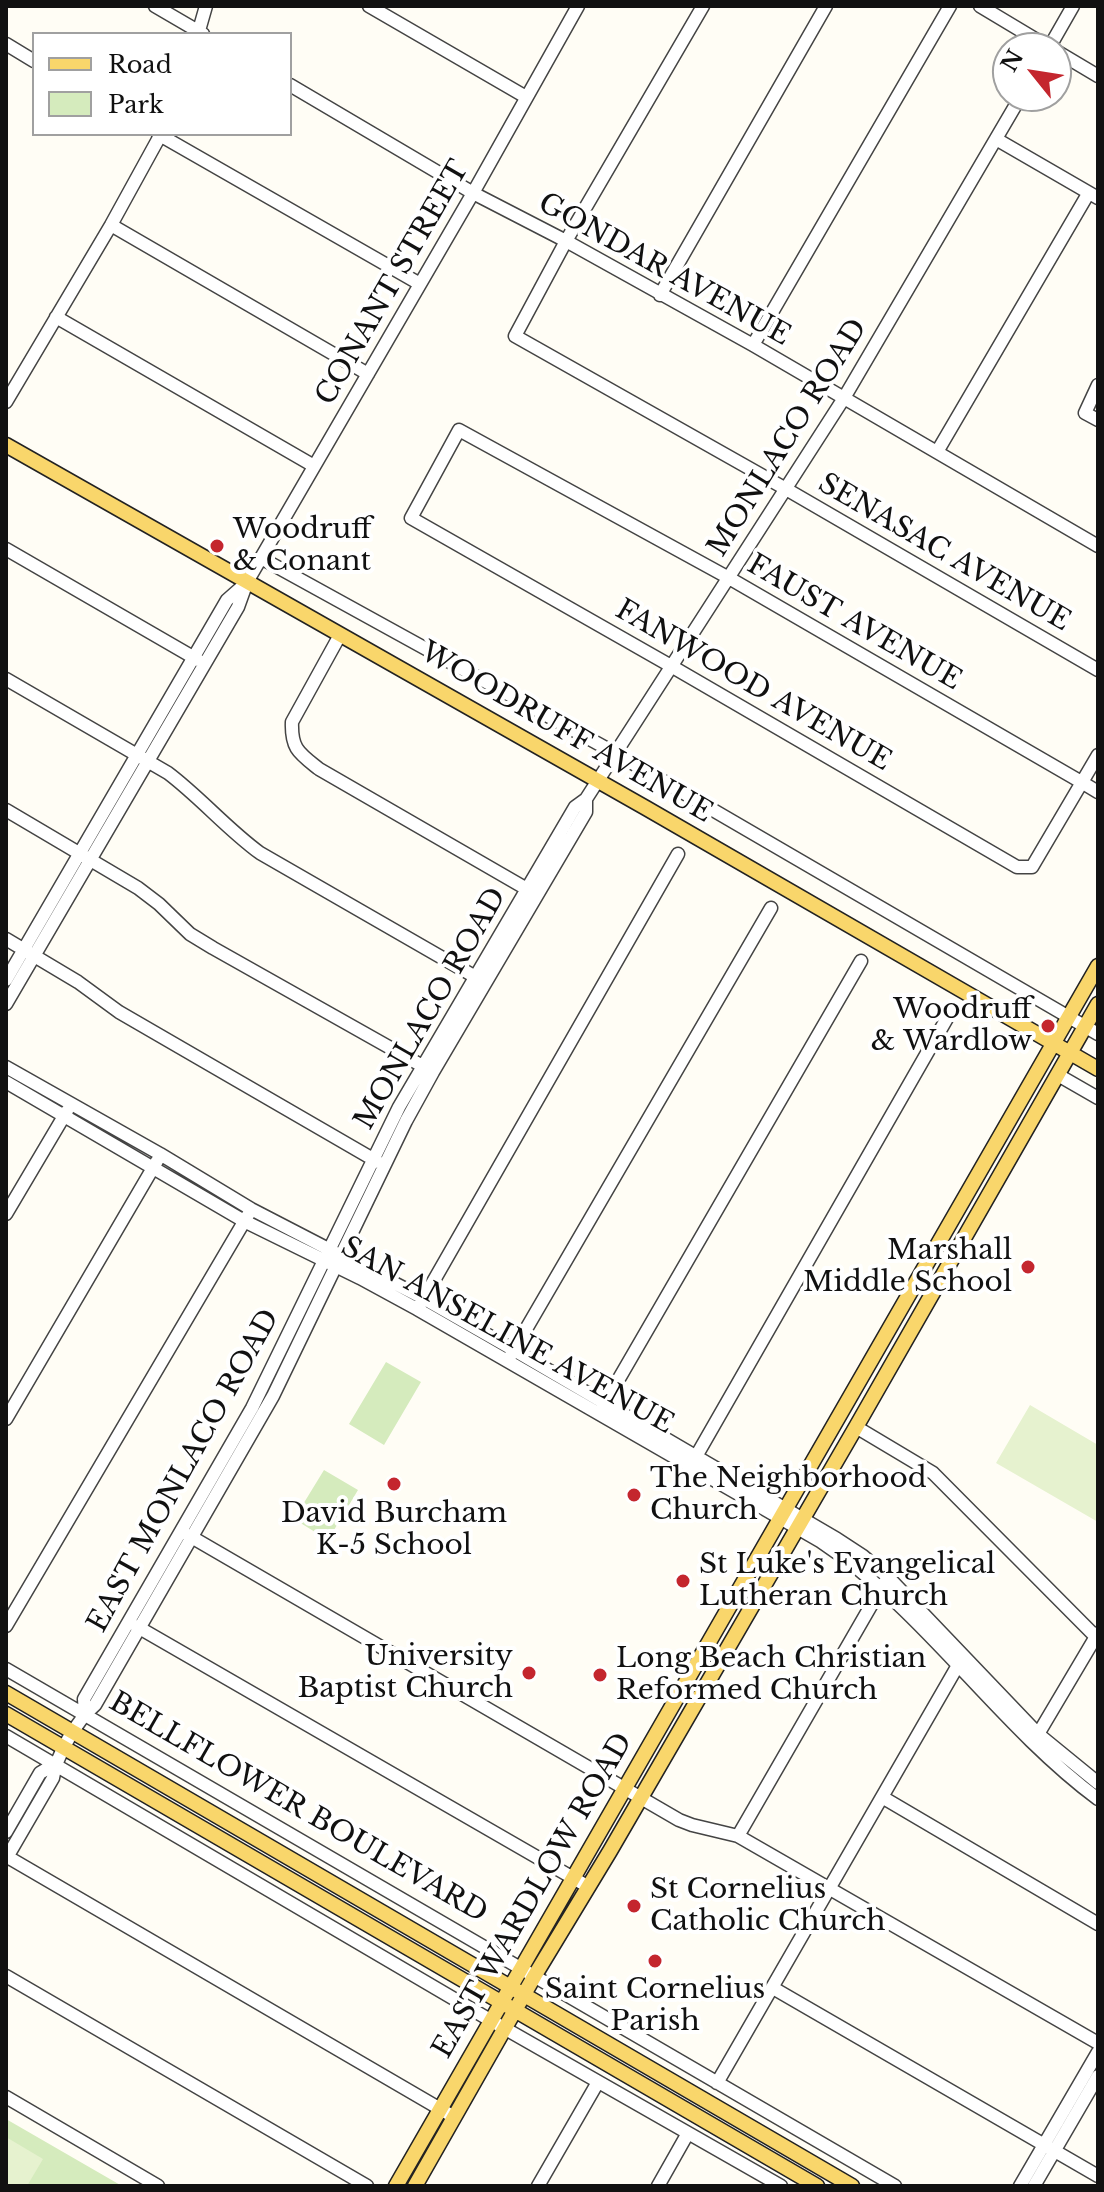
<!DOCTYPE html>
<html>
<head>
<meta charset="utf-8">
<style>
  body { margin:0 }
  #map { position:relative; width:1104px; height:2192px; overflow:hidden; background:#fffdf5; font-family:"Libre Baskerville",serif }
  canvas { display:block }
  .frame { position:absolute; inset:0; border:8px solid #111; pointer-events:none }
  .legend { position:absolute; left:32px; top:32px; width:260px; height:104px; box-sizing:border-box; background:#fff; border:2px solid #a0a0a0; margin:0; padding:10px 14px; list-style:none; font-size:24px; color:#111 }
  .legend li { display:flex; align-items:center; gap:16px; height:40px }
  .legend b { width:40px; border:2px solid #a0a0a0 }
  .north { position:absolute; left:992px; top:32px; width:80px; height:80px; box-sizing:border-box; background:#fff; border:2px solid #a0a0a0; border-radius:50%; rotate:300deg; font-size:22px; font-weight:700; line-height:32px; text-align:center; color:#111 }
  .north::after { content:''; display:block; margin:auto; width:28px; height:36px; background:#c4262e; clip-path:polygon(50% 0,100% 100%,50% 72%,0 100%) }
</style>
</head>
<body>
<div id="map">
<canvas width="1104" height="2192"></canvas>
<div class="frame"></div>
<ul class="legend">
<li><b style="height:10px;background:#f9d66b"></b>Road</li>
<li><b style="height:22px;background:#d5ebbd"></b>Park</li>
</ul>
<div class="north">N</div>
</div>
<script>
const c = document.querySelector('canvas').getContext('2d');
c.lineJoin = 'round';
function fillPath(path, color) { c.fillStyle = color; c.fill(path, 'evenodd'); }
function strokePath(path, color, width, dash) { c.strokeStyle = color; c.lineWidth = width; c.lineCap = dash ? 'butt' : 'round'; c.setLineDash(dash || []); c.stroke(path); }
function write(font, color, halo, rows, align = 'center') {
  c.font = font + ' "Libre Baskerville",serif'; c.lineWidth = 8; c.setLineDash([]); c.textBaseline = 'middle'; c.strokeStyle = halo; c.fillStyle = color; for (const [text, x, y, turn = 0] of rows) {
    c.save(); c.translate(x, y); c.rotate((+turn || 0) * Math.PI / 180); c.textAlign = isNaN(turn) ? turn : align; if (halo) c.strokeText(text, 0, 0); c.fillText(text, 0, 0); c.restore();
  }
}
const green = new Path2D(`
  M386,1362L421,1382L384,1445L349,1424Z
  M324,1470L358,1490L328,1540L294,1519Z
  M6,2119L122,2186H6Z`);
const pitch = new Path2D(`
  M1030,1405L1098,1445V1522L996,1463Z
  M6,2137L43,2159L27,2186H6Z`);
const minor = new Path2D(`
  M155,6L203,34
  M369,6L526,97
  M703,6L566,241L515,336L786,489L1098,670
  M980,6L1050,48
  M198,34L206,6
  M6,44L34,61
  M1049,48L1073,6
  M1056,51L1098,76
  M290,85L473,193L566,241L753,345L1098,546
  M158,134L420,284
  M996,139L1098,198
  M111,225L368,374
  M660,295L826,6
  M56,317L314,466
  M753,345L950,6
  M1098,385L1085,413L1098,420
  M6,402L111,225L161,134
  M937,452L1088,194
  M6,549L198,660
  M261,558L615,753L1098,1034
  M340,635L292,722C291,749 299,753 319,769L532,892
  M6,679L168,773C201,798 227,829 260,853L479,979
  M1098,755L1032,867H1017L671,666L411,518L459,430L729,578L1083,783L1098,792
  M6,810L138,888L159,904L190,934L213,948L426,1068
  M6,939L78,982L119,1012L378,1162
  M6,980L227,600L244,585
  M6,1004L238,607L247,582L473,193L578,6
  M6,1067L160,1154L251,1209L423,1298L514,1350L837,1539L863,1556L888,1577L1038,1734L1098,1783
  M1058,1075L1098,1098
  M6,1082L244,1221L360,1278L417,1309L820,1541C926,1611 996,1723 1098,1799
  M6,1214L67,1111
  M421,1303L678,854
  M511,1355L771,908
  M602,1408L861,961
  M6,1419L157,1161
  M856,1427L933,1473L1096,1637
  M694,1460L950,1013
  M188,1535L679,1820L692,1825L738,1836L1098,2043
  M6,1626L248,1215
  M136,1626L587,1886
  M6,1669L895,2186
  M85,1714L84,1699L252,1408L399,1107L575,807L586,799L844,398L1021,96
  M6,1736L490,2020L781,2186
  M1034,1741L1098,1633
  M882,1797L1098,1924
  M6,1832L40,1773L55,1764
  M738,1836L884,1583
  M6,1856L454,2117
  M6,1859L53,1778C56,1756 77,1720 95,1705L273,1396L406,1121L433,1072L586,812V799
  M6,1976L367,2186
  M773,1988L1098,2176
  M717,2083L961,1660
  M6,2097L158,2186
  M538,2186L598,2082
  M658,2186L688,2133
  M1020,2186L1098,2052
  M1034,2186L1098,2076`);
const major = new Path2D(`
  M6,445L646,808L1098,1069
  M6,1693L852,2186
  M6,1714L817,2186
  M396,2186L1098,966
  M415,2186L535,1975L610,1851L856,1427L1098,1004`);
const markers = [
  [217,546,8,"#c4262e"],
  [1048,1026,8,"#c4262e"],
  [1028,1267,8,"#c4262e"],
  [394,1484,8,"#c4262e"],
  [634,1495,8,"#c4262e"],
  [683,1581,8,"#c4262e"],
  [529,1673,8,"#c4262e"],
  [600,1675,8,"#c4262e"],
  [634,1906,8,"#c4262e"],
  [655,1961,8,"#c4262e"]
];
const streetNames = [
  ["GONDAR AVENUE",664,270,29],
  ["CONANT STREET",393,283,-60],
  ["MONLACO ROAD",788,438,-58],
  ["SENASAC AVENUE",944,553,30],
  ["FAUST AVENUE",854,623,30],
  ["FANWOOD AVENUE",753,686,30],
  ["WOODRUFF AVENUE",566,733,30],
  ["MONLACO ROAD",431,1009,-60],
  ["SAN ANSELINE AVENUE",507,1336,29],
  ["EAST MONLACO ROAD",184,1471,-61],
  ["BELLFLOWER BOULEVARD",298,1808,30],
  ["EAST WARDLOW ROAD",533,1896,-60]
];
const poiNames = [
  ["Woodruff",233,530],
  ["& Conant",233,562],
  ["Woodruff",1032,1010,"right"],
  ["& Wardlow",1032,1042,"right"],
  ["Marshall",1012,1251,"right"],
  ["Middle School",1012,1283,"right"],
  ["The Neighborhood",650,1479],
  ["Church",650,1511],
  ["David Burcham",394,1514,"center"],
  ["K-5 School",394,1546,"center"],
  ["St Luke's Evangelical",699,1565],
  ["Lutheran Church",699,1597],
  ["University",513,1657,"right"],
  ["Baptist Church",513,1689,"right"],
  ["Long Beach Christian",616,1659],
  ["Reformed Church",616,1691],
  ["St Cornelius",650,1890],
  ["Catholic Church",650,1922],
  ["Saint Cornelius",655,1990,"center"],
  ["Parish",655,2022,"center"]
];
fillPath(green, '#d5ebbd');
fillPath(pitch, '#e6f2cf');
strokePath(minor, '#444', 15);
strokePath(major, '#222', 17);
strokePath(minor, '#fff', 12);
strokePath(major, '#f9d66b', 14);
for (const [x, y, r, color] of markers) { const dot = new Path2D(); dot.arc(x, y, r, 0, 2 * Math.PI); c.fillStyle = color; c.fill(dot); strokePath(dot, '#fff', 3); }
write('28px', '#111', '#fff', streetNames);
write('28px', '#111', '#fff', poiNames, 'left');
</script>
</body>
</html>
